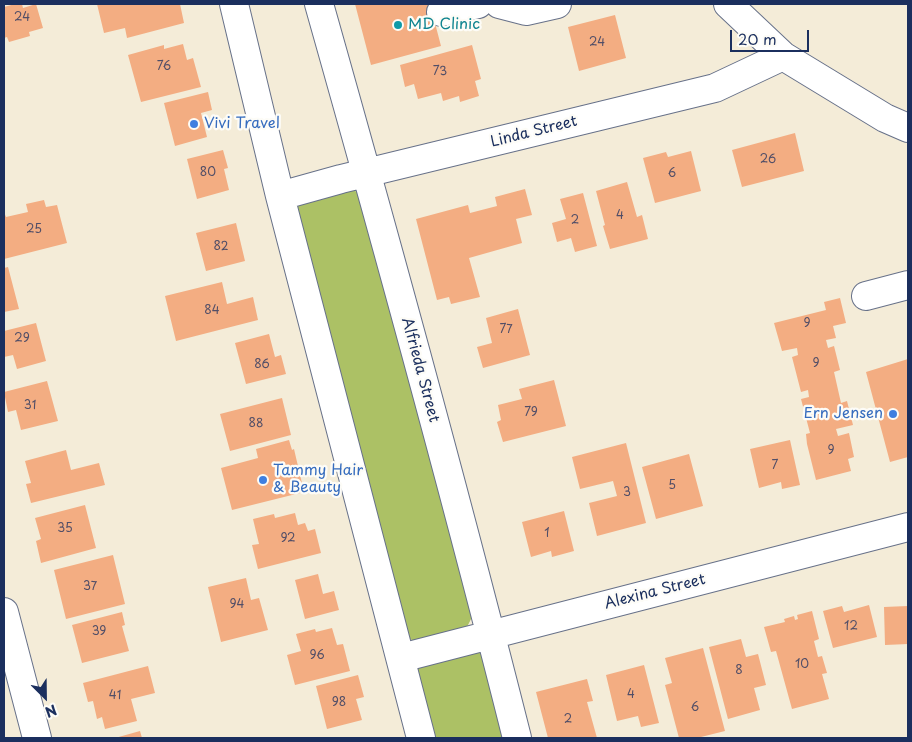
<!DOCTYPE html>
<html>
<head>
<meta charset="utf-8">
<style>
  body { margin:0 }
  #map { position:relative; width:912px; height:742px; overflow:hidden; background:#f4ecd8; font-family:"Playpen Sans",sans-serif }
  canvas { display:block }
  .frame { position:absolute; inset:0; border:5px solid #1b2f5e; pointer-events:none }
  .north { position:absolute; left:20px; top:672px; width:50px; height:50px; -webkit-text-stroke:4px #fdfcf7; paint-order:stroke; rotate:157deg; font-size:14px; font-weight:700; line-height:20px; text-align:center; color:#1b2f5e }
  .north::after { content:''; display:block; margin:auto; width:18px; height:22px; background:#1b2f5e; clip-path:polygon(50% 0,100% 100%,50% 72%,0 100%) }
  .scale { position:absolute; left:730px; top:30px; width:79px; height:22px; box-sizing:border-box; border:2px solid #1b2f5e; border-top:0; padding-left:6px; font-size:15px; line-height:18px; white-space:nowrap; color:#1b2f5e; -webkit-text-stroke:4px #fdfcf7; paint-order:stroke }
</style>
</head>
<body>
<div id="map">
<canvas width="912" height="742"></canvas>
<div class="frame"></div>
<div class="north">N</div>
<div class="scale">20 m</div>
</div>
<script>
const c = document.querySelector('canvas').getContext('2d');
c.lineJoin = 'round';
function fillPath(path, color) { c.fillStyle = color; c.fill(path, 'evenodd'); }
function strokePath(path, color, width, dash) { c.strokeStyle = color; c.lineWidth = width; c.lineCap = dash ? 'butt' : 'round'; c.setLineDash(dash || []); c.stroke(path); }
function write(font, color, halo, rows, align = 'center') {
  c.font = font + ' "Playpen Sans",sans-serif'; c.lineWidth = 4.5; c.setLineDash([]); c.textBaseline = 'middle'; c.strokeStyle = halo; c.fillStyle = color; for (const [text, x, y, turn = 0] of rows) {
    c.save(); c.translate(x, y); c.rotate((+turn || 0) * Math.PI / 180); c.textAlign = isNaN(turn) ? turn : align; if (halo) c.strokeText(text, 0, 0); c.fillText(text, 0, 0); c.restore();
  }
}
const green = new Path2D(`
  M350,188L362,195L472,609V617L466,629L413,641L409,638L296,208L297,204Z
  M479,652L483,657L505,738H433L416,673L417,664Z`);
const building = new Path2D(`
  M15,4H22L23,8L36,4L43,28L29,32L30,36L9,42L7,37L4,38V7Z
  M97,4H180L184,23L127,38L125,28L104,33Z
  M355,4H430L441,46L371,65Z
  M615,15L626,58L579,71L568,27Z
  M183,44L187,60L193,58L201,87L141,102L128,55L164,45V49Z
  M472,45L481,79L475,81L479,96L460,102L459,96L443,101L441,93L418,99L414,84L405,87L400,65Z
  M208,92L212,110L201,113L207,137L175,146L164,103Z
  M795,133L804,171L742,187L732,150Z
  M223,150L228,168L224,169L229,190L197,199L187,159Z
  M691,151L701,191L655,203L643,158L666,152L668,157Z
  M627,182L637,217L642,215L648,239L610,249L603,226L605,225L596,191Z
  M525,189L532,215L516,219L522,243L469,258L480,297L451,304L449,297L437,300L416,219L468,205L470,213L497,206L495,197Z
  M583,193L597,246L575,252L571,238L557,242L552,223L566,219L560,199Z
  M44,200L46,207L57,205L67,243L4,259V212L6,217L28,212L26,204Z
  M236,223L245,261L206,271L196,233Z
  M8,267L19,309L4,312V268Z
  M222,282L227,304L253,297L258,320L176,341L165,296Z
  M840,298L846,323L833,326L836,338L826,340L828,348L834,346L840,370L834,372L841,403L847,401L853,425L836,429L838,436L849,433L854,457L848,459L851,471L816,480L807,444L806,434L810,433L801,399L809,397L808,390L801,392L792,357L798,355L797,348L782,351L774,323L826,310L824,302Z
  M518,309L530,355L483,368L477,347L492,343L486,318Z
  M36,323L46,361L17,369L13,355L4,357V331Z
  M269,334L275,357L281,355L286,374L246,384L235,343Z
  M908,359V457L890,462L866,372Z
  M554,380L566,426L503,442L497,422L501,420L498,405L522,399L519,389Z
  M47,381L58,421L21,430L16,410L8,412L4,392Z
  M282,398L291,435L230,451L220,414Z
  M289,440L292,450L294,449L304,492L232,510L221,468L258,458L256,449Z
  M790,440L800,485L782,489L781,482L759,488L750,449Z
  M626,443L646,523L597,536L589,503L617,496L613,481L580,489L572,457Z
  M66,450L71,470L99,463L105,485L31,503L26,484L31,483L25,461Z
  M689,454L703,506L656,519L642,467Z
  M85,505L96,548L41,563L36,541L41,539L35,518Z
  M564,511L574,551L552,557L551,551L531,557L522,522Z
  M295,513L298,525L305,523L308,531L315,529L321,553L258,569L252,545L259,544L253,519L274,514L275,518Z
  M113,555L125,604L66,619L54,570Z
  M318,574L323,594L334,591L339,610L305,619L295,580Z
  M246,578L251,600L259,598L268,630L221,642L208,587Z
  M869,605L877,637L833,648L823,611L842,606L844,612Z
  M908,606V644L885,645L884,607Z
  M812,611L819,639L814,641L818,657L822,656L827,673L822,674L829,699L792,709L776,651L771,652L764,627L785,622L784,619L794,616L795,620L798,619L797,615Z
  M122,612L125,625L122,626L129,651L82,663L72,625Z
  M332,628L337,645L343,644L350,671L295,685L287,655L301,651L296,634L315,629L316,632Z
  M741,639L746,657L758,654L766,685L754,688L760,710L728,719L709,647Z
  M703,648L725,731L697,738H679L665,685L672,683L665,658Z
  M644,665L659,723L641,727L638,716L617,721L606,675Z
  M148,666L155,693L131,699L137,721L105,729L102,717L97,719L93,701L88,702L83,683Z
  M358,675L364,697L356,699L362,720L327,729L316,686Z
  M587,679L593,701L587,702L597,738H548L536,692Z
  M140,731L142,738H115Z`);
const minor = new Path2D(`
  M234,4L280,196L421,738
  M319,4C388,248 455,492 517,738
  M499,4L526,11L557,4
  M728,4L783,56L885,118L908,128
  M441,12L478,4
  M280,196L341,179L715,88L783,56
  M866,296L908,285
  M4,612L37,738
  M401,658L908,527`);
const markers = [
  [398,25,5,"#0f9aa8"],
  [194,124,5,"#3f7fe0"],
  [893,414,5,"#3f7fe0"],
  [263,480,5,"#3f7fe0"]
];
const numberNames = [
  ["24",22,18],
  ["24",597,43],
  ["76",164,67],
  ["73",440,72],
  ["26",768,160],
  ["80",208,173],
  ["6",672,174],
  ["4",620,216],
  ["2",575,221],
  ["25",34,230],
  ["82",221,247],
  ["84",212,311],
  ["9",807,324],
  ["77",506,330],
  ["29",22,339],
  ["9",816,364],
  ["86",262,365],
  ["31",30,406],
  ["79",531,413],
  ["88",256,424],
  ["9",831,451],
  ["7",775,466],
  ["5",672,486],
  ["3",627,493],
  ["35",65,529],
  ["1",547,534],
  ["92",288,539],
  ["37",90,587],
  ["94",237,605],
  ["12",851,627],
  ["39",99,632],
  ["96",317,656],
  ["10",802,665],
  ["8",739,671],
  ["4",631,695],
  ["41",115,696],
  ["98",339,703],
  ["6",695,708],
  ["2",568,720]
];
const cultureNames = [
  ["MD Clinic",408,25]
];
const shopNames = [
  ["Vivi Travel",204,124],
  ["Ern Jensen",883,414,"right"],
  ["Tammy Hair",273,471],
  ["& Beauty",273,488]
];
const streetNames = [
  ["Linda Street",534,132,-14],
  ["Alfrieda Street",420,370,75],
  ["Alexina Street",655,592,-14]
];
fillPath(green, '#acc165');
fillPath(building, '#f3ad82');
strokePath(minor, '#677189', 30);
strokePath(minor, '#fff', 28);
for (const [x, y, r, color] of markers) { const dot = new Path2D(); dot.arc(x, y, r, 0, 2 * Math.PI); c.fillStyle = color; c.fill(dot); strokePath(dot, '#fdfcf7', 2); }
write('12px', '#514e67', null, numberNames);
write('15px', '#0d838f', '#fdfcf7', cultureNames, 'left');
write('15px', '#366cbe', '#fdfcf7', shopNames, 'left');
write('15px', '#1b2f5e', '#fdfcf7', streetNames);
</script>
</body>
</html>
